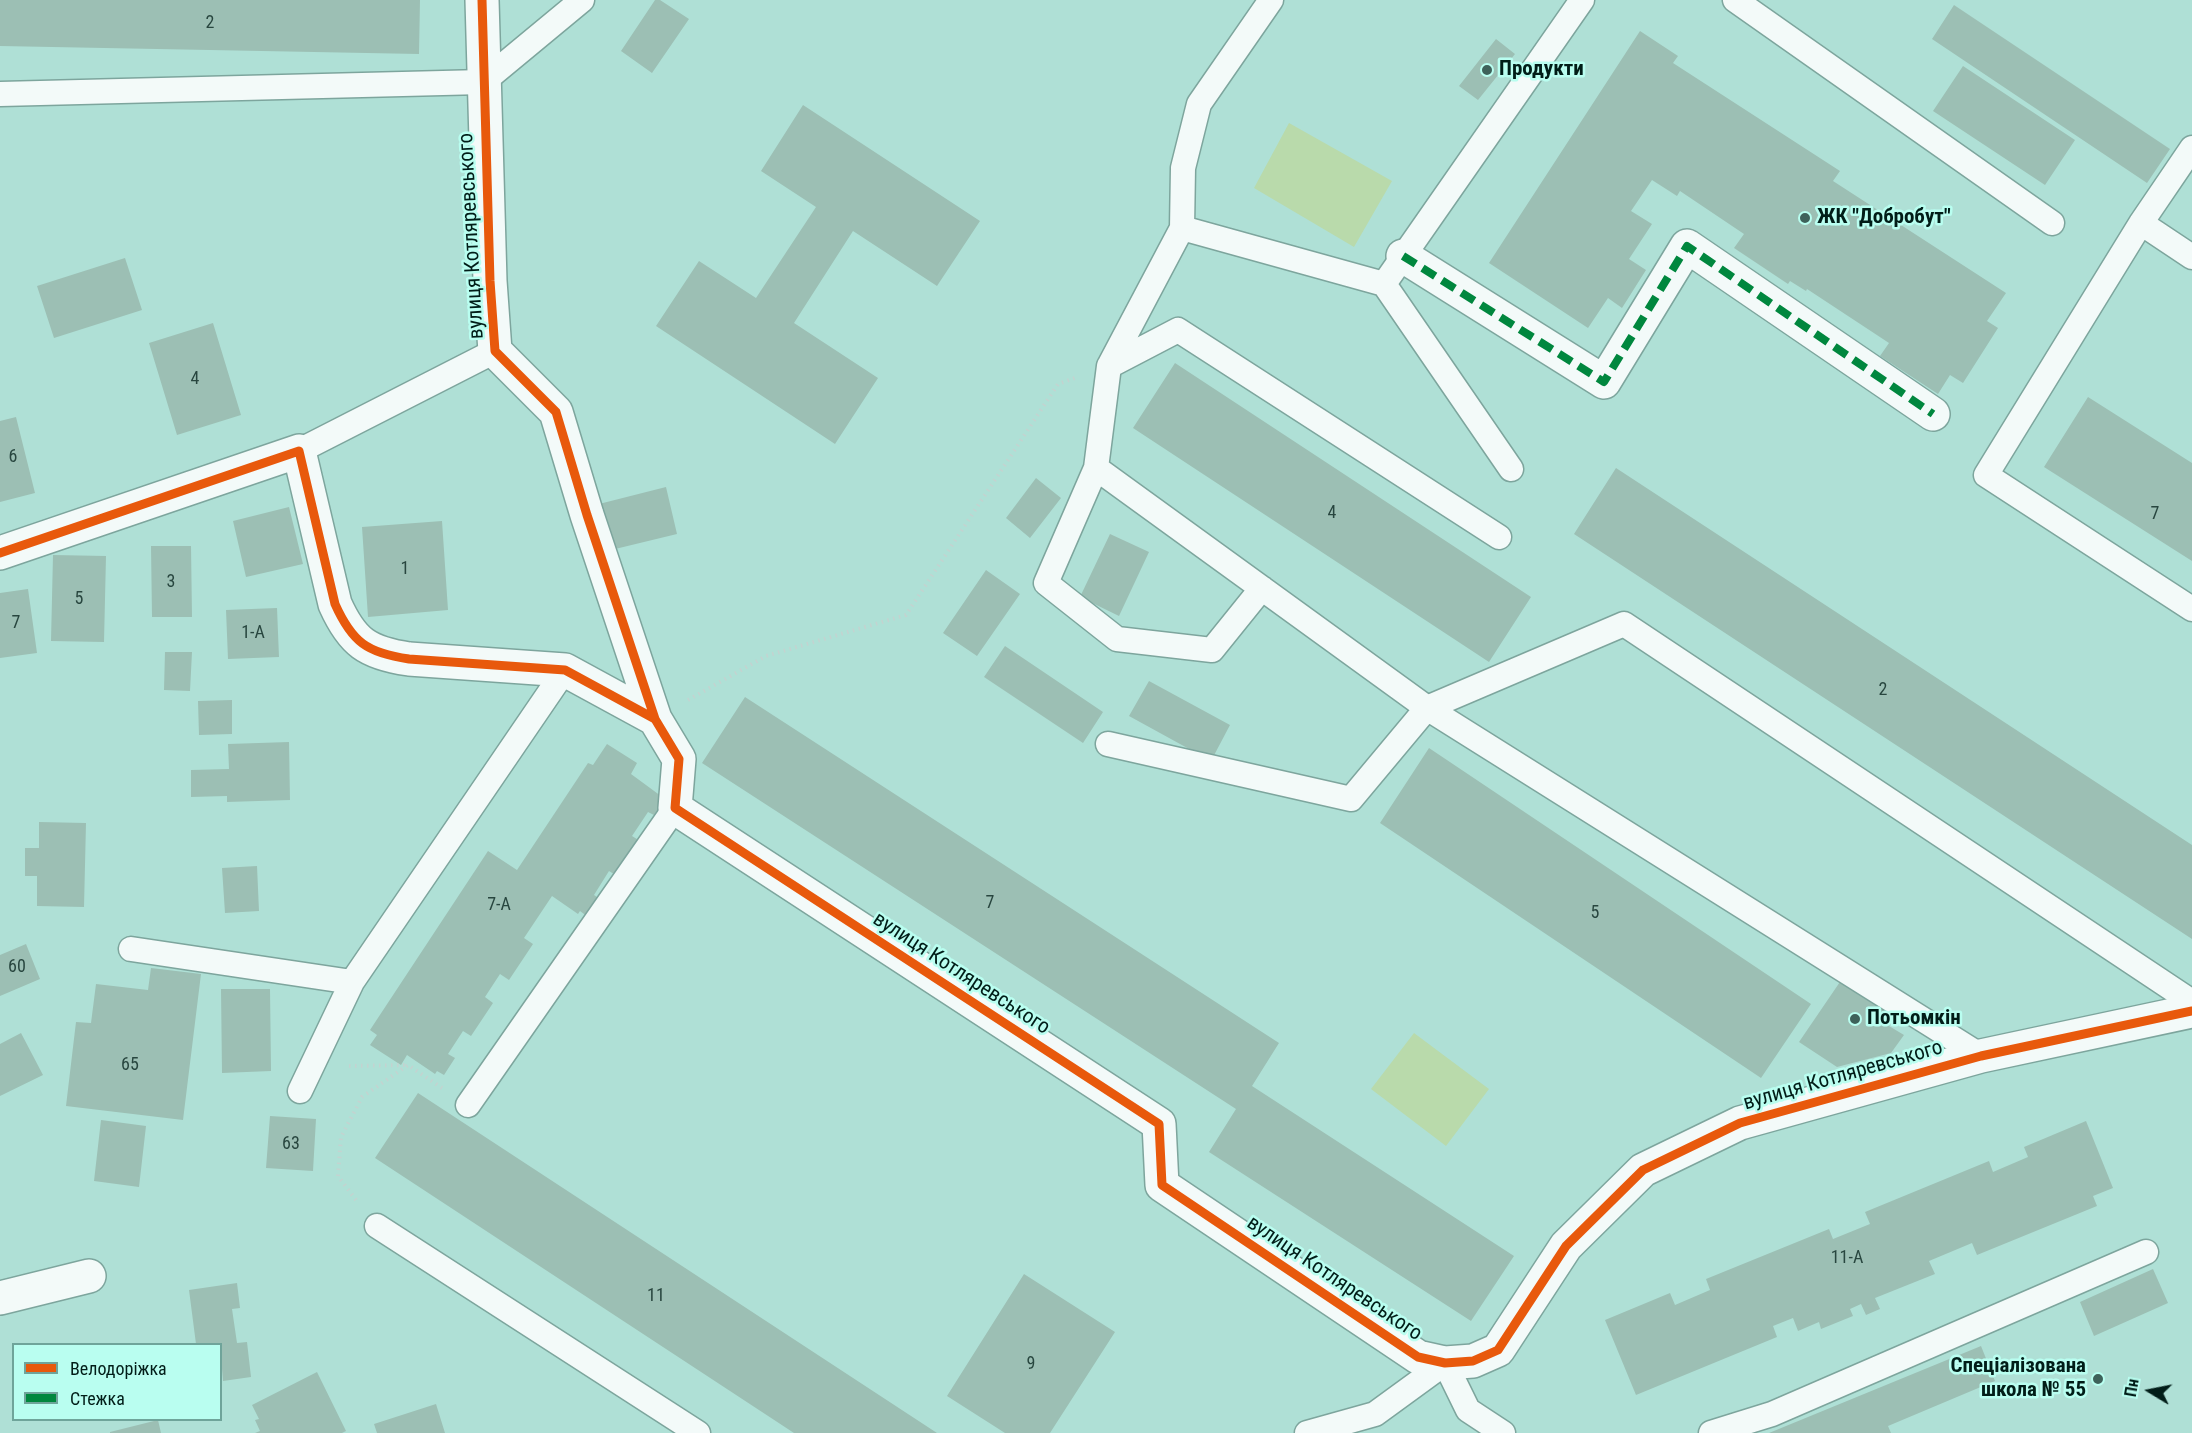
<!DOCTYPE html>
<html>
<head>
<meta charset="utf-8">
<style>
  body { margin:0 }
  #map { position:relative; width:2192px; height:1433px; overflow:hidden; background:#afe0d6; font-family:"Roboto Condensed",sans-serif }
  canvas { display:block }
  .legend { position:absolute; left:12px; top:1343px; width:210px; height:78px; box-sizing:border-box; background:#b9fef0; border:2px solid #6fa49a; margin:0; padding:8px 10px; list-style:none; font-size:18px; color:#011d18 }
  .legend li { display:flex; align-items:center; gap:12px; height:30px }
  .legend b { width:30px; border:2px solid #6fa49a }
  .north { position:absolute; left:2120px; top:1361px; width:60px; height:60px; -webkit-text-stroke:4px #b9fef0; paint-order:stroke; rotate:280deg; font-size:16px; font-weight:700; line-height:24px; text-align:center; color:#011d18 }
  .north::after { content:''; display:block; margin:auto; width:21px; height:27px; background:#011d18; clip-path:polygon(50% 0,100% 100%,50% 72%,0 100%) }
</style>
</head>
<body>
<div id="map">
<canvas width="2192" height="1433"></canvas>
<ul class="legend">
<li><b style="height:8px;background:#e8590c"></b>Велодоріжка</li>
<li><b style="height:8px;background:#00873e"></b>Стежка</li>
</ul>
<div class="north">Пн</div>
</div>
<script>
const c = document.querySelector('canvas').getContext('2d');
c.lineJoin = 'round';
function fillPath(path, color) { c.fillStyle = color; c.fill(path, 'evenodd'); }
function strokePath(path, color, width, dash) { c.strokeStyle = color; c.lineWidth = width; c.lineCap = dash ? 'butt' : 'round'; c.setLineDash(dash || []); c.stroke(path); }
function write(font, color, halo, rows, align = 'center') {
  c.font = font + ' "Roboto Condensed",sans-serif'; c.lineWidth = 5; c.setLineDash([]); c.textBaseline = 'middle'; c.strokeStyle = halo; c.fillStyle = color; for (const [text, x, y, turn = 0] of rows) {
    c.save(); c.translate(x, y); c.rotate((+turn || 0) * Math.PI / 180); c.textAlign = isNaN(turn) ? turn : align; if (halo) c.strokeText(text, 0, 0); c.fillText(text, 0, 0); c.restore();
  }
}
const green = new Path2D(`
  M1289,123L1392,181L1354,247L1254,188Z
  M1414,1033L1489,1089L1446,1146L1371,1089Z`);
const building = new Path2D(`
  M0,0H420L419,54L0,46Z
  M655,0H660L689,19L652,73L621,51Z
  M1954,5L2170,149L2147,183L1932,39Z
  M1640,31L1678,56L1673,63L1840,171L1833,181L2006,293L1987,321L1998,328L1963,383L1950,375L1938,394L1880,356L1889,343L1807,289L1806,291L1790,281L1788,284L1734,248L1744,234L1680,191L1677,196L1652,180L1631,211L1652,224L1629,259L1646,270L1622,308L1608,298L1588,328L1489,263Z
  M1496,39L1515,54L1478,100L1459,86Z
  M1963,66L2075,140L2045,185L1933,111Z
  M803,105L980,221L937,286L853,231L794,323L878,378L835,444L656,326L699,261L756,298L816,207L761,171Z
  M125,258L142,310L54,338L37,286Z
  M213,323L241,415L177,435L149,343Z
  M1175,363L1531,597L1489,662L1133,428Z
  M2088,397L2192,463V561L2044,467Z
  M16,417L35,493L0,502V421Z
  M1616,468L2192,845V939L1574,534Z
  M1036,478L1061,498L1030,538L1006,518Z
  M666,487L677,534L611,550L599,504Z
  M289,507L303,564L246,577L233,521Z
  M442,521L448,610L368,617L362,527Z
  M1110,534L1149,552L1119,616L1080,597Z
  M151,546H191L192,617H152Z
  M53,555L106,556L104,642L51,641Z
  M986,570L1020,594L977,656L943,633Z
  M28,589L37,653L0,658V593Z
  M277,608L279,657L228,659L226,610Z
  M1005,646L1103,712L1083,743L984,677Z
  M165,652H192L190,691L164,690Z
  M1149,681L1230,725L1211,761L1129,716Z
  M745,697L1279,1043L1252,1086L1514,1256L1471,1321L1209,1152L1236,1109L702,763Z
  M232,700V734L199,735L198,701Z
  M289,742L290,800L227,802V796L191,797V770L229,769L228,744Z
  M607,744L637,763L631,774L665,799L654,815L648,812L632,836L640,841L617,876L609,871L594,895L600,899L588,917L580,911L578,914L552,896L524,938L533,944L509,980L500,974L485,997L493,1003L471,1036L463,1031L448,1054L455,1058L444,1075L437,1071L435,1074L407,1055L401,1065L370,1045L377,1035L370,1030L488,851L517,870L588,763L593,765Z
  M1429,748L1811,1004L1761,1078L1380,823Z
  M39,822L86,823L84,907L37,906V876H25V848H39Z
  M257,866L259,911L225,913L222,868Z
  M26,944L40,979L0,996V955Z
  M151,968L201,974L183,1120L66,1106L76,1022L91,1023L96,984L148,990Z
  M1844,976L1900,1013L1889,1026L1904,1035L1891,1053L1837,1067L1799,1042Z
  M221,989H270L271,1071L222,1073Z
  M21,1033L43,1075L0,1096V1044Z
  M418,1093L937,1433H794L375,1158Z
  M270,1116L316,1119L313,1171L266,1168Z
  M101,1120L146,1126L139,1187L94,1181Z
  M2086,1121L2113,1188L2093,1196L2097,1206L1977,1255L1972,1243L1929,1261L1935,1274L1875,1298L1880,1309L1866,1315L1861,1304L1850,1309L1853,1316L1821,1329L1819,1322L1798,1331L1793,1318L1773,1326L1777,1337L1636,1395L1605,1320L1670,1293L1675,1305L1710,1290L1706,1279L1829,1229L1833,1239L1870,1224L1865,1212L1989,1161L1993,1172L2028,1157L2024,1147Z
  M2153,1269L2168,1303L2094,1336L2080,1302Z
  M1024,1274L1115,1332L1050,1433H1005L947,1396Z
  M237,1283L240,1308L232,1309L237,1343L247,1342L251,1377L223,1381L220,1344H196L189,1290Z
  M1981,1346L1995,1381L1888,1426L1891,1433H1769Z
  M317,1372L346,1431L342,1433H255L260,1431L255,1420L259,1419L252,1405Z
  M436,1404L445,1433H377L374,1424Z
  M158,1420L161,1433H110V1432Z`);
const path = new Path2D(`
  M688,700L766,656L906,615L1058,384L1075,378
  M349,1066L407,1065
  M356,1200L338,1176L341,1137L362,1097L408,1065L442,1088`);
const service = new Path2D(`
  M1271,0L1199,104L1183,168L1182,228L1109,366L1096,468L1427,708L1624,624L2192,1002
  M1735,0L2052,223
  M0,94L483,82L582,0
  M2192,148L2141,223L1986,475L2192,609
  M2141,223L2192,257
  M1182,228L1384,284
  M1109,366L1178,330L1499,537
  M299,451L495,351
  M1096,468L1046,583L1117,639L1212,650L1262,588
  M1511,469L1384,284L1582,0
  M1108,744L1351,799L1427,708L1981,1056
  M131,949L352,982
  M300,1091L352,982L565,670
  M468,1105L675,808
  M377,1226L698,1433
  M1307,1433L1375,1414L1445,1363L1468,1410L1503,1433
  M1711,1433L1772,1414L2146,1252`);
const minor = new Path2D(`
  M482,0L490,281L495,351L556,412L587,515L655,719
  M1403,256L1604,382L1687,246L1933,414
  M0,553L299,451L335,604C352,642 367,653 409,659L565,670L655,719L679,759L675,808L1159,1124L1162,1185L1418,1357L1445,1363L1473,1361L1498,1350L1566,1246L1643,1170L1740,1123L1981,1056L2192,1011
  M0,1298L89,1276`);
const quiet = new Path2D(`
  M1403,256L1604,382L1687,246L1933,414`);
const cycleway = new Path2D(`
  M482,0L490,281L495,351L556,412L587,515L655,719
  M0,553L299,451L335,604C352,642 367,653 409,659L565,670L655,719L679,759L675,808L1159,1124L1162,1185L1418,1357L1445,1363L1473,1361L1498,1350L1566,1246L1643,1170L1740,1123L1981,1056L2192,1011`);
const markers = [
  [1487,70,6,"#3e615a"],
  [1805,218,6,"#3e615a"],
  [1855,1019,6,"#3e615a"],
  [2098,1379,6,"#3e615a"]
];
const numberNames = [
  ["2",210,23],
  ["4",195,379],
  ["6",13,457],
  ["4",1332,513],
  ["7",2155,514],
  ["1",405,569],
  ["3",171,582],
  ["5",79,599],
  ["7",16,623],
  ["1-А",253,633],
  ["2",1883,690],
  ["7",990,903],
  ["7-А",499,905],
  ["5",1595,913],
  ["60",17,967],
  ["65",130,1065],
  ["63",291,1144],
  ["11-А",1847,1258],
  ["11",656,1296],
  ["9",1031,1364]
];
const poiNames = [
  ["Продукти",1499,70],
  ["ЖК \"Добробут\"",1817,218],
  ["Потьомкін",1867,1019],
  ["Спеціалізована",2086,1367,"right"],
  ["школа № 55",2086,1391,"right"]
];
const streetNames = [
  ["вулиця Котляревського",472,236,-93],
  ["вулиця Котляревського",961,974,33],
  ["вулиця Котляревського",1843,1076,-16],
  ["вулиця Котляревського",1334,1279,34]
];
fillPath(green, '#b9daab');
fillPath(building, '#9cbfb4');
strokePath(service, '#7da59d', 27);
strokePath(minor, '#7da59d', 36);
strokePath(path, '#c3d3d0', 4, [1.5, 4.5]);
strokePath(service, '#f3faf9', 24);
strokePath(minor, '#f3faf9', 33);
strokePath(quiet, '#00873e', 8, [15, 8]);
strokePath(cycleway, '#e8590c', 9);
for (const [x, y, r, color] of markers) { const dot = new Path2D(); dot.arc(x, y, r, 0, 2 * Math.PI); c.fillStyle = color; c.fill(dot); strokePath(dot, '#b9fef0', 2); }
write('18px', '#28463f', null, numberNames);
write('bold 21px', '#011d18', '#b9fef0', poiNames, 'left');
write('21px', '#011d18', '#b9fef0', streetNames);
</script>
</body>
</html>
